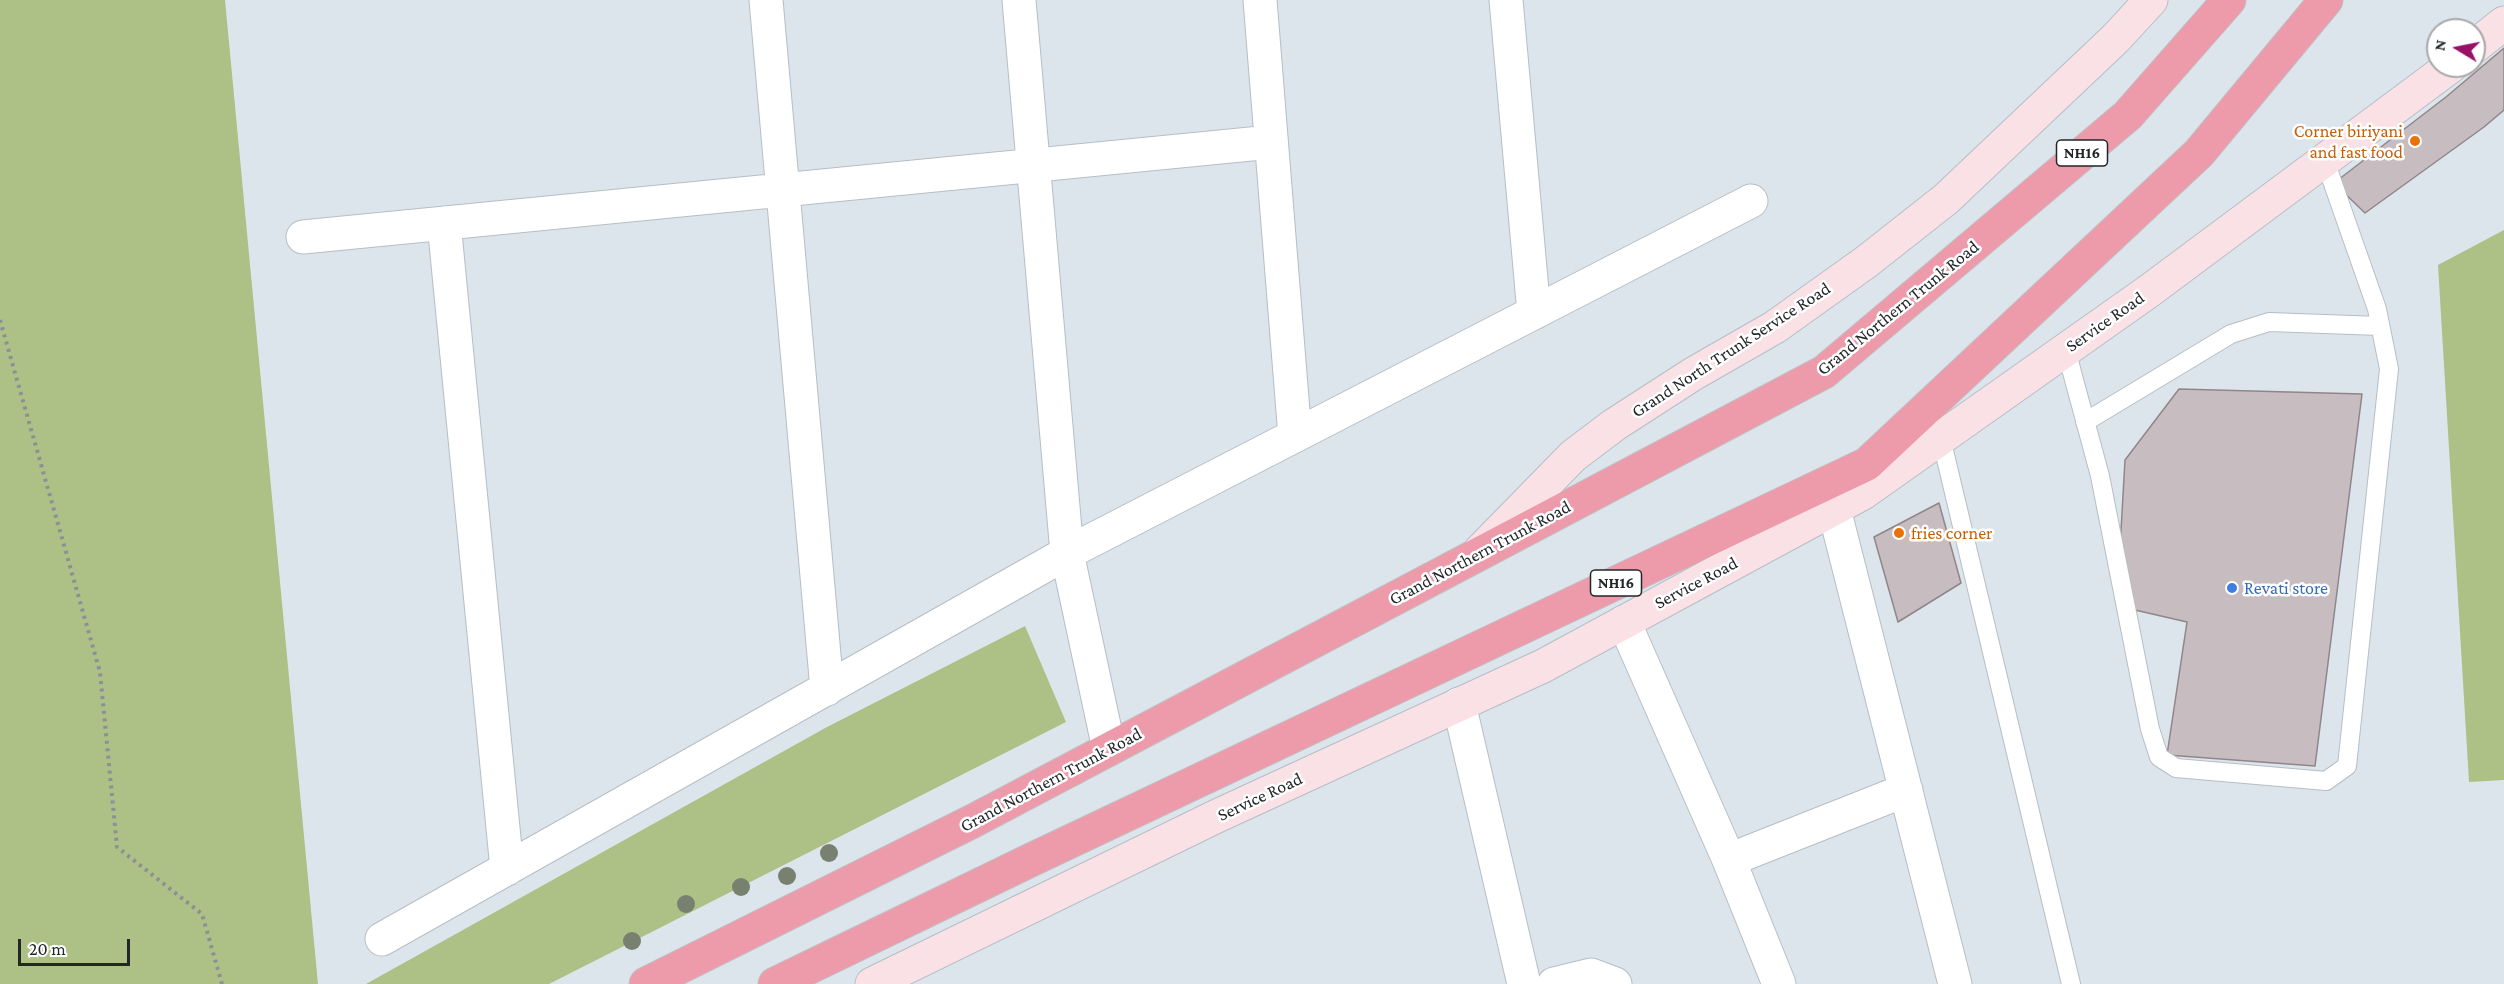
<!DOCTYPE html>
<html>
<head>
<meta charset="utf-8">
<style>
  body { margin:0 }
  #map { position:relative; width:2504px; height:984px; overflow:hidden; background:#dde5ec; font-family:"Crimson Pro",serif }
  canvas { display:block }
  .north { position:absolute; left:2426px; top:18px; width:60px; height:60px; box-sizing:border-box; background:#fff; border:2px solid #a7a8a9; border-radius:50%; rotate:280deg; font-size:16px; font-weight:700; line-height:24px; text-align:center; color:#222628 }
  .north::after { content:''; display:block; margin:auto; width:21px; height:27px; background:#981166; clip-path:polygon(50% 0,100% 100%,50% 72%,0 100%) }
  .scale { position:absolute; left:18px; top:939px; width:112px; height:27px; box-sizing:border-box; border:3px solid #222628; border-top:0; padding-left:8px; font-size:18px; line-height:21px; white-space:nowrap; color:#222628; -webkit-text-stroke:4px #fff; paint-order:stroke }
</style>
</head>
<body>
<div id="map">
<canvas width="2504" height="984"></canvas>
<div class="north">N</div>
<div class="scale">20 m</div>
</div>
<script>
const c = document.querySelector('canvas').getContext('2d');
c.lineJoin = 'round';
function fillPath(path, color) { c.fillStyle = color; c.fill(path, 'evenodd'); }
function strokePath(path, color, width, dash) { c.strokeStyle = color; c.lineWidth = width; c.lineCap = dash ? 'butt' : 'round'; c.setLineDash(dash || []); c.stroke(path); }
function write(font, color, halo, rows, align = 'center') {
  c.font = font + ' "Crimson Pro",serif'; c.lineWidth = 5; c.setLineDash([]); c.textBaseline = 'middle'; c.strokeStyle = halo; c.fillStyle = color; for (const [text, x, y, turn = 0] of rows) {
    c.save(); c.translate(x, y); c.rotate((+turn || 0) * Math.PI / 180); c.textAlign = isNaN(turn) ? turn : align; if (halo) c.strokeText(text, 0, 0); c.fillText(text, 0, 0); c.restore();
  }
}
const green = new Path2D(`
  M0,0H225L318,984H0Z
  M2504,230V780L2469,782L2438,265Z
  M1025,626L1066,722L549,984H366L827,727Z`);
const building = new Path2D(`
  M2504,48V110L2484,127L2365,213L2334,183L2446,97Z
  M2179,389L2362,394L2315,766L2167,755L2187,622L2135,610L2119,566L2125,460Z
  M1939,503L1961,583L1898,622L1874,537Z`);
const path = new Path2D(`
  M0,320L100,672L117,847L202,914L222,984`);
const lane = new Path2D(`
  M2066,350L2100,476L2150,729L2159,757L2176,768L2326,781L2347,766L2389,369L2377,309L2325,161
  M2085,422L2231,334L2269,322L2380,326
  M1941,438L2071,984`);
const street = new Path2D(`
  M766,0L827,689
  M1019,0L1067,553L1109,749
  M1260,0L1295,436
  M1506,0L1534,313
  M444,223L507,869
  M303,237L1271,142
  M1834,509L1955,984
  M1624,622L1729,860
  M1459,704L1524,984
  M382,939L1067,553L1751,201
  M1554,984L1591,975L1615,984
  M1779,984L1729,860L1906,790`);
const secondary = new Path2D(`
  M2474,47L2504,23
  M1480,551L1573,456L1614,425L1693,374L1775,327L1866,262L1946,199L2116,38L2151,0
  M872,984L1217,816L1543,666L1863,493L2149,291L2451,66`);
const highway = new Path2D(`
  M646,984L973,821L1824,372L2128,115L2229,0
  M775,984L1033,859L1867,464L2199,153L2326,0`);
const trees = [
  [829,853],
  [787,876],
  [741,887],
  [686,904],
  [632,941]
];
const markers = [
  [2415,141,6,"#e8710a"],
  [1899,533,6,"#e8710a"],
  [2232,588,6,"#3f7fe0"]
];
const shields = [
  [2082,153,51],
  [1616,583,51]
];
const shieldNames = [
  ["NH16",2082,153],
  ["NH16",1616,583]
];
const foodNames = [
  ["Corner biriyani",2403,131],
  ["and fast food",2403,152],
  ["fries corner",1911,533,"left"]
];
const streetNames = [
  ["Grand Northern Trunk Road",1898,308,-39],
  ["Service Road",2105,322,-35],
  ["Grand North Trunk Service Road",1731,350,-33],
  ["Grand Northern Trunk Road",1480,553,-28],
  ["Service Road",1696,583,-28],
  ["Grand Northern Trunk Road",1051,780,-28],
  ["Service Road",1260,797,-25]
];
const shopNames = [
  ["Revati store",2244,588]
];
fillPath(green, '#adc085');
fillPath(building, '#c7bcc0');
strokePath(building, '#908689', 1.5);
strokePath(lane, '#b6bec5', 20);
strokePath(street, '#b6bec5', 35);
strokePath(secondary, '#b6bec5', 35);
strokePath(highway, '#c1c2c3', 35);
strokePath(path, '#8a9095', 4, [3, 4.5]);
strokePath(lane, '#fff', 18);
strokePath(street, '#fff', 33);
strokePath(secondary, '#fae1e6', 33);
strokePath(highway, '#ed9aaa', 33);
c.fillStyle = '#788170';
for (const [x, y] of trees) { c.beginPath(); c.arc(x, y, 9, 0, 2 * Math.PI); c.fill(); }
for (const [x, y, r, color] of markers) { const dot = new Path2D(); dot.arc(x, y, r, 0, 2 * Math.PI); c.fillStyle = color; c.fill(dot); strokePath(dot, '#fff', 2); }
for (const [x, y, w] of shields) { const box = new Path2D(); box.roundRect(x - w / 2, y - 13, w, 26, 4.5); c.fillStyle = '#fff'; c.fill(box); strokePath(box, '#222628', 1.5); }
write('bold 16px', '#222628', null, shieldNames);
write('18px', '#c56008', '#fff', foodNames, 'right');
write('18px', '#222628', '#fff', streetNames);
write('18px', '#366cbe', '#fff', shopNames, 'left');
</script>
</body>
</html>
